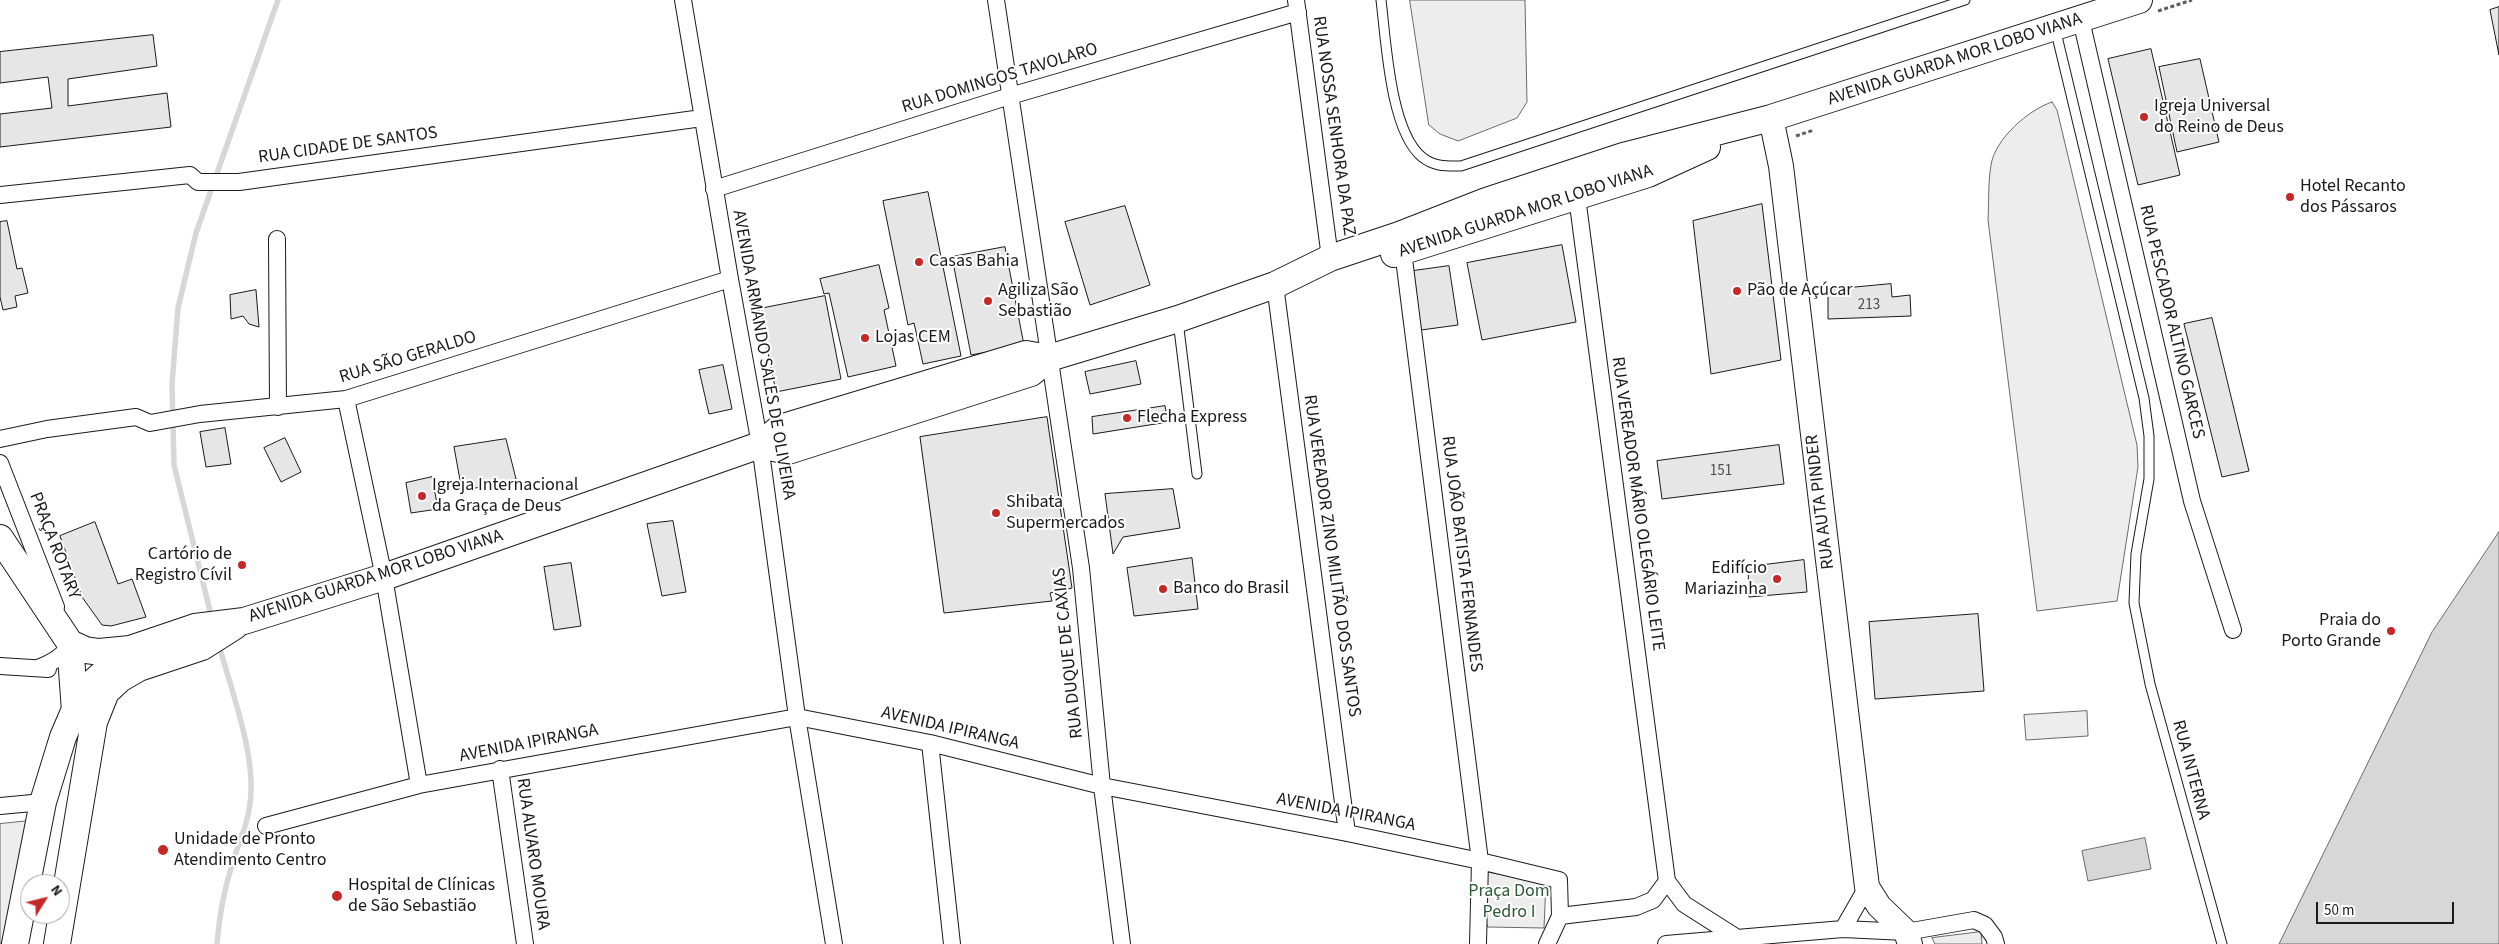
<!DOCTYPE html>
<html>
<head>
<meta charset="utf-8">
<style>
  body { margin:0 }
  #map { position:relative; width:2499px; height:944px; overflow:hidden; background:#fff; font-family:"Source Sans 3",sans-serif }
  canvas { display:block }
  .north { position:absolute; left:20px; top:874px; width:50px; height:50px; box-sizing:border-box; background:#fff; border:1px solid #a3a3a3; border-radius:50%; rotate:54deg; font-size:14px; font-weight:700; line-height:20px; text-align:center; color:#1a1a1a }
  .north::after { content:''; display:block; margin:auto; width:18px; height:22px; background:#c62828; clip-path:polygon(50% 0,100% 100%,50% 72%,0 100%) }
  .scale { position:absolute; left:2316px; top:902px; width:138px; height:22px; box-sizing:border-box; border:2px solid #1a1a1a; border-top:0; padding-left:6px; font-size:15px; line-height:18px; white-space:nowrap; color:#1a1a1a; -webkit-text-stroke:4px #fff; paint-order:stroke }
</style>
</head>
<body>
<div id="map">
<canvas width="2499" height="944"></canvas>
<div class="north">N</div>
<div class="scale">50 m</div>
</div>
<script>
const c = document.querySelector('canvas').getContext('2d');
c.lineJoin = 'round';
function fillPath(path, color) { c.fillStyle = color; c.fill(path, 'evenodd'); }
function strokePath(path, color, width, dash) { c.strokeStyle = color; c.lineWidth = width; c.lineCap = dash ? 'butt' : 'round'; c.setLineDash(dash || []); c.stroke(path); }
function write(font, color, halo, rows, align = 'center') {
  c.font = font + ' "Source Sans 3",sans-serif'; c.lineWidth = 4; c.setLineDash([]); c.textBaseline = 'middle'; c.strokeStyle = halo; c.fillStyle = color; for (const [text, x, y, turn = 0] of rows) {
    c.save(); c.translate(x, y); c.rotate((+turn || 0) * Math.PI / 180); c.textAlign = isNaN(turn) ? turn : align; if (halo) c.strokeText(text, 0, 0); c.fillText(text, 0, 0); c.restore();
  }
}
const green = new Path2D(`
  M1410,0H1525L1527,102L1517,118L1458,141L1440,134L1429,125Z
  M2052,102L2057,110L2137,445L2138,467L2117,601L2037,611L1988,220C1989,202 1988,182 1991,165C1995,139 2028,110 2052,102Z
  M2087,711L2088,736L2026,740L2024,715Z
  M29,821L5,944H0V824Z
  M1475,870L1546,882L1544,928L1488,927Z
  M1981,932L1982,944H1935L1932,938Z`);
const water = new Path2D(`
  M2499,532V944H2279L2432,632Z
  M2145,838L2151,869L2088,881L2082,851Z`);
const stream = new Path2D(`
  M212,619L174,465L172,384L178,308L196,233L278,0
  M217,944C219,918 224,890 232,865C237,847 246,829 249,810C259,762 232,693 219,645`);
const building = new Path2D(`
  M2499,7V55L2490,10Z
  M153,35L157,66L68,79V106L167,93L171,127L0,147V114L52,108L48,77L0,83V52Z
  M2151,49L2180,175L2138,185L2108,59Z
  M2200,59L2219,142L2177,152L2159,67Z
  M928,192L961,356L923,364L914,323L908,325L883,201Z
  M1762,204L1781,360L1711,374L1693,221Z
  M1125,206L1150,285L1090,305L1065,222Z
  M7,221L17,269L22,268L28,293L15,296L17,307L3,310L0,297V222Z
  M1562,245L1576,322L1482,340L1467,263Z
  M1005,247L1024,345L971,355L952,257Z
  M879,265L889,308L884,310L896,366L848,377L829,293L824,294L820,279Z
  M1449,266L1458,325L1421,330L1413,271Z
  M1891,284L1892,297L1910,295L1911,316L1828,319V290Z
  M256,290L259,327L249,324L243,316L231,319L230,295Z
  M825,296L841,379L776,392L759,309Z
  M2212,318L2249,471L2222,477L2184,324Z
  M1136,361L1141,384L1090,394L1085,372Z
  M723,365L732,409L709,414L699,370Z
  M1165,406L1168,422L1093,434L1092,417Z
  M1047,417L1072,588L1050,593L1052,601L944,613L920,437Z
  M225,428L231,464L206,467L200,432Z
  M285,438L301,472L281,482L264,448Z
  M506,439L516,479L462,491L454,447Z
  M1779,445L1784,484L1662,499L1657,461Z
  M432,477L438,509L411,513L406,483Z
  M1173,489L1180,528L1123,537L1113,554L1105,494Z
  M673,521L686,592L662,596L647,524Z
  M95,522L118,584L132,579L146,617L111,626L102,625L82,597L60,536Z
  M1192,558L1198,609L1134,616L1127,568Z
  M1804,560L1807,592L1749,597L1748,567Z
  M571,563L581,626L554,630L544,567Z
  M1978,614L1984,691L1875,699L1869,622Z`);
const path = new Path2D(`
  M2158,11L2192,0
  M1796,136L1814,130`);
const service = new Path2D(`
  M1381,0C1386,40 1390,131 1422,157C1434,167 1447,166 1461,166L1965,0
  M2055,28L2144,398L2149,436V479L2136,554L2134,603L2150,684L2222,944
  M1178,321L1197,474`);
const minor = new Path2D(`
  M683,0L730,279L760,445L797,717L834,944
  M996,0L1081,568L1102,786L1122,944
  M1296,0L1330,258
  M2081,20L2192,501L2233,630
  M1580,188L1577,197L1667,881L1684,904L1739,939
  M714,189L1010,96L1298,12
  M0,195L190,175L198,182H239L702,118
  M277,239L278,407
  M1403,251L1480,861L1478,944
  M1275,285L1347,833
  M346,399L384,577L419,785
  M0,439L47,429L136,417L150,423L200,414L346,399L730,279
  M0,463L56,607
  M0,666L48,669
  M38,668C51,663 66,656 70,642
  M930,743L952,944
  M500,769L525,944
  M0,806L43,802
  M266,826L419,785L797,717L930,743L1102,786L1347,833L1480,861L1559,880L1560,916L1547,944
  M1560,916L1636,907L1653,900L1667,881
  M1843,929L1867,887
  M1666,944L1843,929L1906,932L1974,920L1985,925L1994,937L1996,944`);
const secondary = new Path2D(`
  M1771,118L1781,166L1867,887L1879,906L1906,932L1910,944`);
const primary = new Path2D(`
  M1394,254L1648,174L1707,147
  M760,445L788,451L1031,373L1049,358L1178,319L1275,285L1330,258L1399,235L1486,201L1623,156L1771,118L2139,0
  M0,538L70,643
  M70,643L85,650L99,652L130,649L195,627L244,621L384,577L760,445L780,428L1026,354L1049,358
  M70,643L75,711
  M15,944L43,802L63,737L81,695L90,685L117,661
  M57,944L94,722L106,692L120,679L139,668L202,647L235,626`);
const markers = [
  [2144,117,5,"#c62828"],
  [2290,197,5,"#c62828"],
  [919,262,5,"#c62828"],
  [1737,291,5,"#c62828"],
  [988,301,5,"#c62828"],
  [865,338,5,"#c62828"],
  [1127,418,5,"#c62828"],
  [422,496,5,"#c62828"],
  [996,513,5,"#c62828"],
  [242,565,5,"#c62828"],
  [1777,579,5,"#c62828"],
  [1163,589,5,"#c62828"],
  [2391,631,5,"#c62828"],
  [163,850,6,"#c62828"],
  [337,896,6,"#c62828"]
];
const numberNames = [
  ["213",1869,306],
  ["151",1721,472]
];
const streetNames = [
  ["AVENIDA GUARDA MOR LOBO VIANA",1955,60,-18],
  ["RUA DOMINGOS TAVOLARO",1000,79,-17],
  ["RUA NOSSA SENHORA DA PAZ",1333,126,82],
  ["RUA CIDADE DE SANTOS",348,146,-8],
  ["AVENIDA GUARDA MOR LOBO VIANA",1526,212,-18],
  ["RUA PESCADOR ALTINO GARCES",2171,322,77],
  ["AVENIDA ARMANDO SALES DE OLIVEIRA",763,355,80],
  ["RUA SÃO GERALDO",408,358,-17],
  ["RUA AUTA PINDER",1821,502,-97],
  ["RUA VEREADOR MÁRIO OLEGÁRIO LEITE",1637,504,82],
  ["PRAÇA ROTARY",54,546,69],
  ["RUA JOÃO BATISTA FERNANDES",1461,554,83],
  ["RUA VEREADOR ZINO MILITÃO DOS SANTOS",1331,556,82],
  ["AVENIDA GUARDA MOR LOBO VIANA",376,577,-18],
  ["RUA DUQUE DE CAXIAS",1069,653,-96],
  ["AVENIDA IPIRANGA",950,729,13],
  ["AVENIDA IPIRANGA",529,744,-11],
  ["RUA INTERNA",2190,770,75],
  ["AVENIDA IPIRANGA",1346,813,11],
  ["RUA ALVARO MOURA",532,854,82]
];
const poiNames = [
  ["Igreja Universal",2154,107],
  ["do Reino de Deus",2154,128],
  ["Hotel Recanto",2300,187],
  ["dos Pássaros",2300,208],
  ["Casas Bahia",929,262],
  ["Agiliza São",998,291],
  ["Sebastião",998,312],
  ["Pão de Açúcar",1747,291],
  ["Lojas CEM",875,338],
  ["Flecha Express",1137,418],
  ["Igreja Internacional",432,486],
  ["da Graça de Deus",432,507],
  ["Shibata",1006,503],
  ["Supermercados",1006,524],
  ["Cartório de",232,555,"right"],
  ["Registro Cívil",232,576,"right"],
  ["Edifício",1767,569,"right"],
  ["Mariazinha",1767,590,"right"],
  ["Banco do Brasil",1173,589],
  ["Praia do",2381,621,"right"],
  ["Porto Grande",2381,642,"right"],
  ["Unidade de Pronto",174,840],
  ["Atendimento Centro",174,861],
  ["Hospital de Clínicas",348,886],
  ["de São Sebastião",348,907]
];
const parkNames = [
  ["Praça Dom",1509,892],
  ["Pedro I",1509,913]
];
fillPath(green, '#ededed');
strokePath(green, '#6a6a6a', 1);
fillPath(water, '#d7d7d7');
strokePath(water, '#6a6a6a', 1);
strokePath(stream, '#d7d7d7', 5.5);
fillPath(building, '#e6e6e6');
strokePath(building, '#1a1a1a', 1);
strokePath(service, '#1a1a1a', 11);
strokePath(minor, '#1a1a1a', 18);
strokePath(secondary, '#1a1a1a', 26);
strokePath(primary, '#1a1a1a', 28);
strokePath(path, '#5f5f5f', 3, [4, 2.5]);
strokePath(service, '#fff', 9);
strokePath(minor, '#fff', 16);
strokePath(secondary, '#fff', 24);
strokePath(primary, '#fff', 26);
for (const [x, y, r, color] of markers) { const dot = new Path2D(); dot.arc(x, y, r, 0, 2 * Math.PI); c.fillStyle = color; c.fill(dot); strokePath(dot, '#fff', 2); }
write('15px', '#4d4d4d', null, numberNames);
write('18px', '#1a1a1a', '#fff', streetNames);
write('18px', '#1a1a1a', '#fff', poiNames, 'left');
write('18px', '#2b5a34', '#fff', parkNames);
</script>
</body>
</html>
